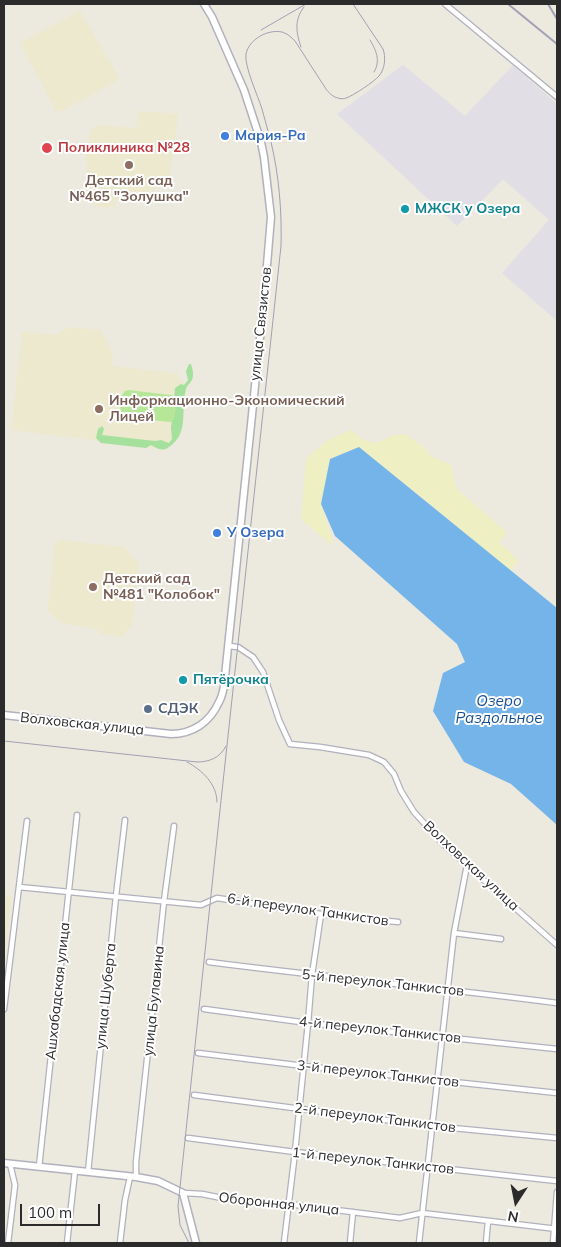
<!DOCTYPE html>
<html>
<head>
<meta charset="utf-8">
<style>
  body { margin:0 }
  #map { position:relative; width:561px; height:1247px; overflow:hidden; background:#ece9de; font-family:Mulish,sans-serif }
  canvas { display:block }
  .frame { position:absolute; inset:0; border:5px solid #2b2b2b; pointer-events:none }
  .north { position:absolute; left:491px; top:1177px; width:50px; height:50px; -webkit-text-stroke:4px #fff; paint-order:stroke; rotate:191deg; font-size:14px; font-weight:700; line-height:20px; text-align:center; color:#2b2b2b }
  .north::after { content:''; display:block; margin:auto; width:18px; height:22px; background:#2b2b2b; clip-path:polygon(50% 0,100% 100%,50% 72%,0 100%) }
  .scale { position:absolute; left:20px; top:1204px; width:80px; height:22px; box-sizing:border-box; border:2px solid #2b2b2b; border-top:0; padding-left:6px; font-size:15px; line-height:18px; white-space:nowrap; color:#2b2b2b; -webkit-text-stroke:4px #fff; paint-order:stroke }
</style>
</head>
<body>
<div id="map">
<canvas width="561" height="1247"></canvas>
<div class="frame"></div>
<div class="north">N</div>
<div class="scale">100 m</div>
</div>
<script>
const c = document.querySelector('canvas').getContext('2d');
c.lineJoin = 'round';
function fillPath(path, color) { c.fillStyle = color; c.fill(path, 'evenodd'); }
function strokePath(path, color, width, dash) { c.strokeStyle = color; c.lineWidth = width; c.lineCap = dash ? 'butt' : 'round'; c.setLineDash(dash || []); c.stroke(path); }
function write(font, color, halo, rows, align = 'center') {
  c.font = font + ' Mulish,sans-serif'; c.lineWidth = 4; c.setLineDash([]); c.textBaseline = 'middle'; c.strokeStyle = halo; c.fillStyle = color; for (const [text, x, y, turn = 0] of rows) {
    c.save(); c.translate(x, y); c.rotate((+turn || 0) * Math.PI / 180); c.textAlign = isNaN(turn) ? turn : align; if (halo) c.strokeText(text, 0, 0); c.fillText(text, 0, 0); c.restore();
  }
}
const industrial = new Path2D(`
  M403,65L465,116L513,65L557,104V321L502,273L549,220L503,179L457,226L337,114Z`);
const education = new Path2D(`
  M80,11L120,79L62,111H56L20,43Z
  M138,111L178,114L169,183L134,197L116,200L115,208L94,206L87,173L86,157L90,130L99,125L136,128Z
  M69,327L101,330L113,355L112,366L177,373L186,388L181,434L165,449L11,430L22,332L56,335Z
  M60,540L124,547L139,564L132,626L126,631L124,637L101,634L97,629L61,623L48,611L54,546Z
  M4,895L12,896L4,964Z`);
const green = new Path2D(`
  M189,364H191C193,371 195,377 190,383C188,385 187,386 186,389C180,410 190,433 169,447C163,452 158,449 151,445L146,448L101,443L96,438L98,429L102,426L104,429L102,435L155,441L161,440L169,443L172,439L171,428L175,388L181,384L184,385L188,380L186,371Z`);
const sand = new Path2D(`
  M351,430L363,440L377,443L392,436L406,434L426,449L429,455L451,465L456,488L507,533L499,542L519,561L513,566V572L359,447L321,504L332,539L333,546L301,519L306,459L328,440Z`);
const pitch = new Path2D(`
  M129,390L171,395C172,396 173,396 174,397C178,401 175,417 173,421L169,422L127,417L122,415L120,411L122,395L125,391Z`);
const water = new Path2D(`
  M359,447L557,608V825L511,784L464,762L433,711L443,673L465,662L457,644L335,536L321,504L330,459Z`);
const street = new Path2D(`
  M445,4L557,97
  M228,646L238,647L253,657L263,672L279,720L290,744L320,747L369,755L384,762L394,774L401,791L414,812L443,844L557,945
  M19,887L201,905L217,898L321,914L398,922
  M454,933L501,939
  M209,962C325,977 441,988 557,1003
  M4,1009L27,821
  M204,1009L308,1023L557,1049
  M198,1053L304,1066L557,1093
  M194,1095L432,1126L557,1138
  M188,1138L295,1152L557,1181
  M39,1167L77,815
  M88,1172L116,896L125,820
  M136,1177V1162L164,901L174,826
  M183,1193L202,1194L227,1199L288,1204L400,1218L422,1213L557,1229
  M8,1243L15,1185L10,1164
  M67,1243L75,1171
  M120,1243L125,1200L130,1177
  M284,1243L295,1152L308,1023L312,975L321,914
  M350,1243L353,1212
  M419,1243L454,933L467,865
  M486,1243L488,1221
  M553,1243L557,1192`);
const secondary = new Path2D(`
  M4,715L171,734C193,734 210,722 219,702C222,697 223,691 224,686L265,289L271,217L264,157L261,142L244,90L212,17L204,4
  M4,1163L136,1177L158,1181L183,1193L196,1243`);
const tram = new Path2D(`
  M261,30L306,4
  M370,40C376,50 381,61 374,72
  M301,47C296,32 294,20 304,7
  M4,741L197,762C209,762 220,758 226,746
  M187,762C202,770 217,784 217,802
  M189,1243L180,1225L178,1206L220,810L281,246C282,211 279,176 271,142C268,131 265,120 262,109C258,96 244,66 246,54C249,39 268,29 282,32C288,34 291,37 295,41L326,89C329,93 333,97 338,98C340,99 345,99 346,98C353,96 375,81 379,76C385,69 386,57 383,49L353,4`);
const rail = new Path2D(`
  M508,4L557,44
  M548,4L557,19`);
const markers = [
  [225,136,5,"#3f7fe0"],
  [47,148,6,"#e0444e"],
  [129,165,5,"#8d6e63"],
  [405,209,5,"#0f9aa8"],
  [99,409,5,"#8d6e63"],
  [217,533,5,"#3f7fe0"],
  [93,587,5,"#8d6e63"],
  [183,680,5,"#0f9aa8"],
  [148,709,5,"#5c6f8a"]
];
const shopNames = [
  ["Мария-Ра",235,136],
  ["У Озера",227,533]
];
const healthNames = [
  ["Поликлиника №28",58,148]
];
const educationNames = [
  ["Детский сад",129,181,"center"],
  ["№465 \"Золушка\"",129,197,"center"],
  ["Информационно-Экономический",109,401],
  ["Лицей",109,417],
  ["Детский сад",103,579],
  ["№481 \"Колобок\"",103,595]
];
const cultureNames = [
  ["МЖСК у Озера",415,209],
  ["Пятёрочка",193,680]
];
const streetNames = [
  ["улица Связистов",261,324,-84],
  ["Волховская улица",82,724,6],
  ["Волховская улица",471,866,43],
  ["6-й переулок Танкистов",308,910,8],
  ["5-й переулок Танкистов",383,983,6],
  ["Ашхабадская улица",58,991,-84],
  ["улица Шуберта",106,996,-84],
  ["улица Булавина",154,1001,-84],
  ["4-й переулок Танкистов",380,1030,6],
  ["3-й переулок Танкистов",378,1074,6],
  ["2-й переулок Танкистов",375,1118,7],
  ["1-й переулок Танкистов",373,1161,6],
  ["Оборонная улица",279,1204,6]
];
const serviceNames = [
  ["СДЭК",158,709]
];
const waterNames = [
  ["Озеро",499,701],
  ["Раздольное",499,718]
];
fillPath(industrial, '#e1dee5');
fillPath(education, '#ede9ce');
fillPath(green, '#a6e09d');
fillPath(sand, '#eeefc2');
fillPath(pitch, '#b6e799');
fillPath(water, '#75b4e9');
strokePath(street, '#b1b1be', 7);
strokePath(secondary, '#b1b1be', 9);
strokePath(street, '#fff', 4.5);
strokePath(secondary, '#fff', 6);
strokePath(tram, '#a1a0b4', 1);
strokePath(rail, '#a1a0b4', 2);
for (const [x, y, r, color] of markers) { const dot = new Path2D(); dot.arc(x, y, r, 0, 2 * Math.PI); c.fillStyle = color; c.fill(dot); strokePath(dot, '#fff', 2); }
write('bold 14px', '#366cbe', '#fff', shopNames, 'left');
write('bold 14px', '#be3a42', '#fff', healthNames, 'left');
write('bold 14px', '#785e54', '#fff', educationNames, 'left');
write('bold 14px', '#0d838f', '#fff', cultureNames, 'left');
write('14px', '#2b2b2b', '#fff', streetNames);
write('bold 14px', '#4e5e75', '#fff', serviceNames, 'left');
write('italic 15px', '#144f96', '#fff', waterNames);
</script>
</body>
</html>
